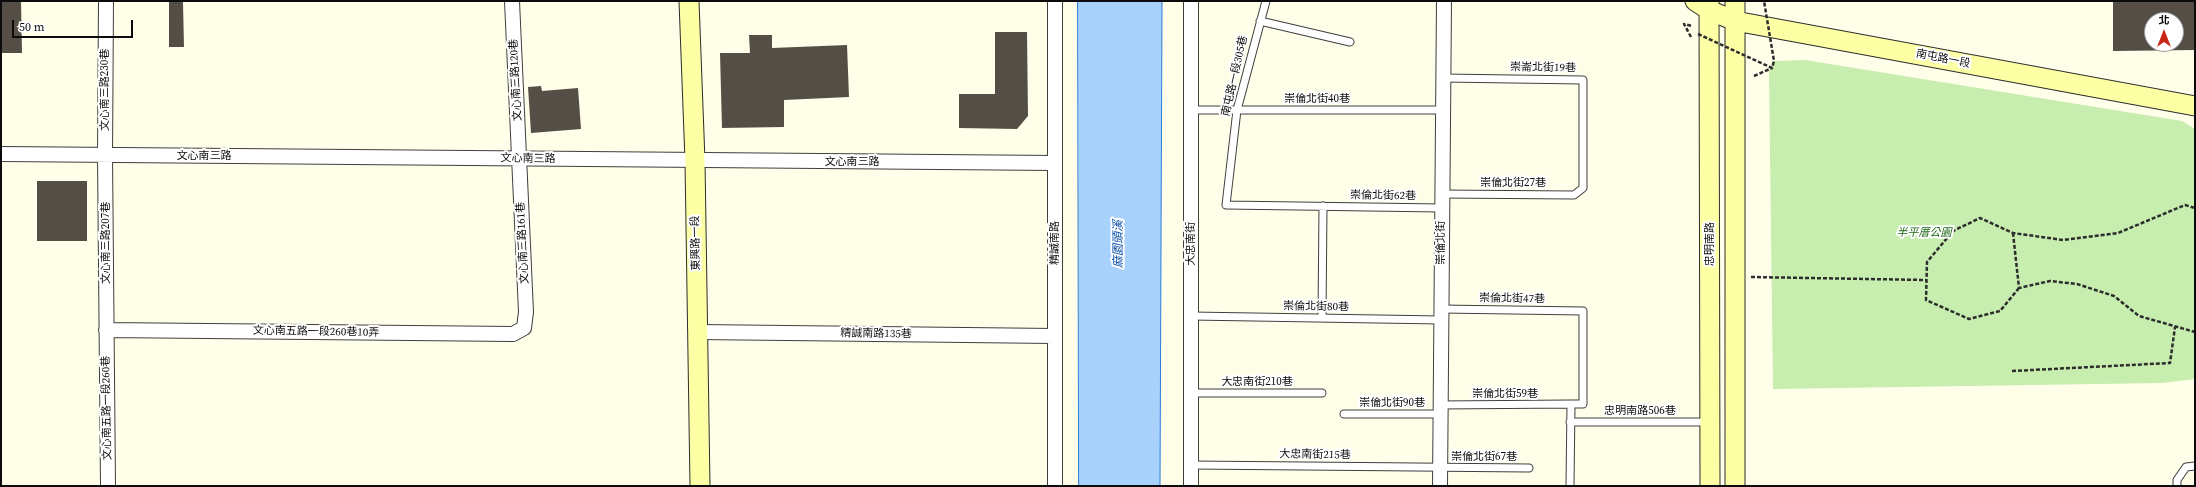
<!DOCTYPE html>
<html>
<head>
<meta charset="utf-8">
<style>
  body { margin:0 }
  #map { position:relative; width:2196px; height:487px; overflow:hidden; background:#fffee9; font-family:"Source Serif 4","Noto Sans TC",serif }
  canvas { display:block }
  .frame { position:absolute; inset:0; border:2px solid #0b0b0b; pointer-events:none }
  .north { position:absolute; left:2144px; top:12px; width:40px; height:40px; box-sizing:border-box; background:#fff; border:1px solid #9d9d9d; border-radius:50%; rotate:0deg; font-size:11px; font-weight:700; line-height:16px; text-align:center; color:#0b0b0b }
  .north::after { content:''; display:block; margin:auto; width:14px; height:18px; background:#c72517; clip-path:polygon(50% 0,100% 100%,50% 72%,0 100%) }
  .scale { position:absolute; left:12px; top:20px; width:121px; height:18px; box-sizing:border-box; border:2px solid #0b0b0b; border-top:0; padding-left:5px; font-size:12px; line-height:14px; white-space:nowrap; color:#0b0b0b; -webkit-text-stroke:3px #fff; paint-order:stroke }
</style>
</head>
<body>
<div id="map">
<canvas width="2196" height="487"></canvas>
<div class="frame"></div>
<div class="north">北</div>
<div class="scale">50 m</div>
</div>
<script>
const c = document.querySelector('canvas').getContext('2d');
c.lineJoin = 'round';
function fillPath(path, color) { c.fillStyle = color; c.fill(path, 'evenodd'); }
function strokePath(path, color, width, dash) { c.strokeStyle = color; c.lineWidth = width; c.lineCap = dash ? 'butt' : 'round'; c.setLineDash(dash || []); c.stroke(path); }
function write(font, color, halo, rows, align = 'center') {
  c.font = font + ' "Source Serif 4","Noto Sans TC",serif'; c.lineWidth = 4; c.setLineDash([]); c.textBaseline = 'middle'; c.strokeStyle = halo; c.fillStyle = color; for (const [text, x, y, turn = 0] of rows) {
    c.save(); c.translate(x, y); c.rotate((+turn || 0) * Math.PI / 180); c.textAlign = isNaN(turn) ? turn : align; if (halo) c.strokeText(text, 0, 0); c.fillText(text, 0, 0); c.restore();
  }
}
const green = new Path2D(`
  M1805,60L2182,121L2195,129V379L2162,383L1773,389L1769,71L1774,61Z`);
const water = new Path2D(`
  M1078,1H1162L1160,486H1079Z`);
const building = new Path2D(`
  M1,1H21L22,53H1Z
  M2113,1H2195V50L2113,51ZM2152,20H2176V44H2152Z
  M169,2H183L184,47H169Z
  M995,32H1027L1028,116L1017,129L959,128V94H995Z
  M749,35H772V48L847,45L849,97L784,100V127L722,128L720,53H750Z
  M541,86L542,91L578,88L581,129L531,133L528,87Z
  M37,181H87V241H37Z`);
const path = new Path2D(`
  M1691,37L1684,24L1692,26
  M1754,76L1772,68
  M2013,233L2019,288L2050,281L2077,284L2114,296L2139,316L2195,332
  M1751,277L1926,280
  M2019,288L2000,311L1969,319L1926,300L1927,262L1953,231L1980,218L2013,233L2063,240L2118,233L2185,205L2195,208
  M2012,371L2170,363L2175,327`);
const lane = new Path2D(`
  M1266,1L1237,110L1226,205L1441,208
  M1260,21L1350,42
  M1191,110H1443
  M1441,194L1574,195L1583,188V80L1443,78
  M1441,309L1583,311V404H1571L1570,486
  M1191,316L1441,320
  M1322,318L1323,206
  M1191,393H1322
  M1439,405L1571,404
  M1344,414H1439
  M1570,422H1710
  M1191,465L1529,468
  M2177,486V480L2186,467L2195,466`);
const street = new Path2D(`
  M106,1L105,155L108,486
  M1191,1V486
  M1,154L1055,163
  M106,330L513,334L524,328L526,312L512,1
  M697,332L1055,336
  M1055,486V1
  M1440,486L1444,1`);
const secondary = new Path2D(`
  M689,1L695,161L700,486
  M1695,1L1709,10L1735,21L2195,106
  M1709,1L1710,486
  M1735,1V486`);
const pathBridge = new Path2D(`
  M1698,34L1772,68L1774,61L1764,1`);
const streetNames = [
  ["南屯路一段",1943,59,11],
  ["崇崙北街19巷",1543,68,1],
  ["南屯路一段305巷",1235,76,-77],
  ["文心南三路120巷",516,80,-93],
  ["文心南三路230巷",105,90,-90],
  ["崇倫北街40巷",1317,99],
  ["文心南三路",204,156],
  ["文心南三路",528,159,1],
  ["文心南三路",852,162],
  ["崇倫北街27巷",1513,183],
  ["崇倫北街62巷",1383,196,1],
  ["文心南三路207巷",106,243,-90],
  ["文心南三路161巷",523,243,-93],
  ["東興路一段",696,243,-91],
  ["精誠南路",1055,243,-90],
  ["崇倫北街",1441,243,-90],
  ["大忠南街",1191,244,-90],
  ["忠明南路",1710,244,-90],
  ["崇倫北街47巷",1512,299,1],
  ["崇倫北街80巷",1316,307,1],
  ["文心南五路一段260巷10弄",316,332,1],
  ["精誠南路135巷",876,334,1],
  ["大忠南街210巷",1257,382],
  ["崇倫北街59巷",1505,394],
  ["崇倫北街90巷",1392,403],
  ["文心南五路一段260巷",107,408,-91],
  ["忠明南路506巷",1640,411],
  ["大忠南街215巷",1315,455,1],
  ["崇倫北街67巷",1484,457]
];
const parkNames = [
  ["半平厝公園",1924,233]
];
const waterNames = [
  ["麻園頭溪",1119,244,-90]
];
fillPath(green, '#c7edaf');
fillPath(water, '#a8d2fc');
strokePath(water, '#287cda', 1);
fillPath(building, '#554e46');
strokePath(lane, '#3e3e3e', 9);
strokePath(street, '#3e3e3e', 16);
strokePath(secondary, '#2d2d2d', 21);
strokePath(path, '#2d2d2d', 2.5, [4, 2]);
strokePath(lane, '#fff', 7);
strokePath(street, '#fff', 14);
strokePath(secondary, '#fdffa4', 19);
strokePath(pathBridge, '#2d2d2d', 2.5, [4, 2]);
write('11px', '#0b0b0b', '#fff', streetNames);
write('italic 11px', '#1c6816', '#fff', parkNames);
write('italic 12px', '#0a4ea8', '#fff', waterNames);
</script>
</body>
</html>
